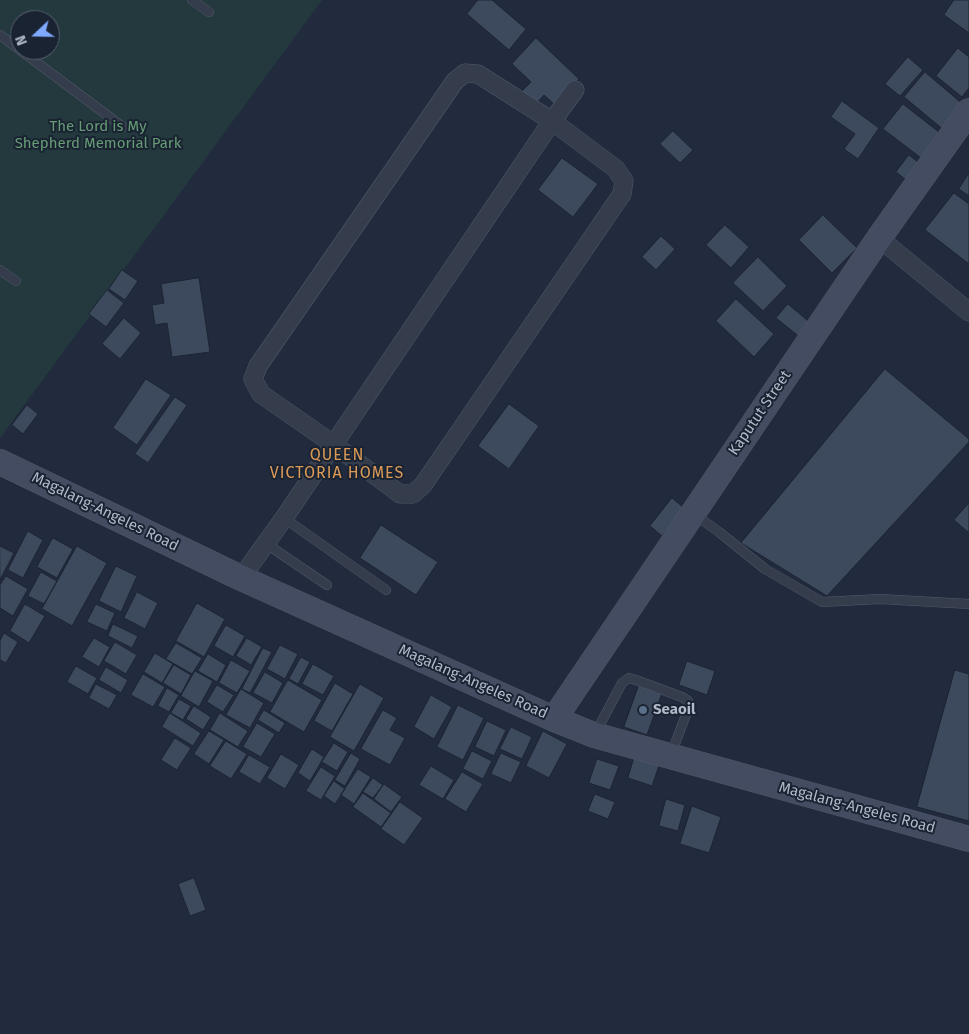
<!DOCTYPE html>
<html>
<head>
<meta charset="utf-8">
<style>
  body { margin:0 }
  #map { position:relative; width:969px; height:1034px; overflow:hidden; background:#212b3d; font-family:"Fira Sans",sans-serif }
  canvas { display:block }
  .north { position:absolute; left:10px; top:10px; width:50px; height:50px; box-sizing:border-box; background:#1a2332; border:1px solid #565f6e; border-radius:50%; rotate:249deg; font-size:14px; font-weight:700; line-height:20px; text-align:center; color:#b0b8c9 }
  .north::after { content:''; display:block; margin:auto; width:18px; height:22px; background:#7fa8ff; clip-path:polygon(50% 0,100% 100%,50% 72%,0 100%) }
</style>
</head>
<body>
<div id="map">
<canvas width="969" height="1034"></canvas>
<div class="north">N</div>
</div>
<script>
const c = document.querySelector('canvas').getContext('2d');
c.lineJoin = 'round';
function fillPath(path, color) { c.fillStyle = color; c.fill(path, 'evenodd'); }
function strokePath(path, color, width, dash) { c.strokeStyle = color; c.lineWidth = width; c.lineCap = dash ? 'butt' : 'round'; c.setLineDash(dash || []); c.stroke(path); }
function write(font, color, halo, rows, align = 'center') {
  c.font = font + ' "Fira Sans",sans-serif'; c.lineWidth = 4; c.setLineDash([]); c.textBaseline = 'middle'; c.strokeStyle = halo; c.fillStyle = color; for (const [text, x, y, turn = 0] of rows) {
    c.save(); c.translate(x, y); c.rotate((+turn || 0) * Math.PI / 180); c.textAlign = isNaN(turn) ? turn : align; if (halo) c.strokeText(text, 0, 0); c.fillText(text, 0, 0); c.restore();
  }
}
const green = new Path2D(`
  M0,0H322L0,438ZM20,20H50V50H20Z`);
const building = new Path2D(`
  M478,0H492L526,29L509,50L467,14Z
  M954,0H969V33L944,15Z
  M536,38L579,79L555,105L544,95L535,105L521,92L531,82L512,64Z
  M958,48L969,57V88L962,97L936,76Z
  M908,57L923,70L900,96L885,84Z
  M925,72L965,106L945,131L904,97Z
  M842,101L879,128L858,159L844,149L855,134L831,117Z
  M903,104L944,136L925,161L883,129Z
  M673,131L693,150L680,163L660,144Z
  M909,155L923,166L910,183L896,172Z
  M562,158L598,184L573,217L538,190Z
  M969,173V196L959,189Z
  M954,193L969,204V264L925,230Z
  M823,215L857,248L832,273L799,240Z
  M725,225L749,247L731,268L706,245Z
  M661,236L675,249L656,270L642,257Z
  M758,257L787,286L763,311L733,283Z
  M122,270L138,281L125,300L109,289Z
  M199,278L210,352L172,357L167,323L155,325L152,305L164,303L161,284Z
  M107,290L124,303L106,327L89,314Z
  M736,299L774,334L754,357L716,321Z
  M788,304L813,325L802,339L776,318Z
  M124,318L141,333L120,359L102,344Z
  M885,369L969,439V442L827,596L741,543Z
  M146,379L171,395L137,445L113,428Z
  M175,397L187,405L148,463L135,454Z
  M509,404L539,426L509,469L478,446Z
  M27,405L38,414L23,434L12,425Z
  M672,498L684,508L662,536L650,526Z
  M969,503V533L954,520Z
  M381,525L438,562L416,595L360,558Z
  M28,531L43,540L23,578L8,570Z
  M53,538L73,549L57,578L37,567Z
  M0,546L14,553L0,580Z
  M77,546L107,563L72,626L42,609Z
  M116,566L137,576L121,612L99,601Z
  M41,572L57,581L44,604L28,596Z
  M6,576L28,589L13,616L0,608V585Z
  M137,592L158,603L145,629L124,618Z
  M197,603L225,619L204,657L176,641Z
  M25,604L45,616L29,643L10,631Z
  M96,604L115,613L107,631L87,622Z
  M113,624L138,636L132,648L108,636Z
  M226,625L245,636L233,657L214,646Z
  M4,633L18,642L6,663L0,660V641Z
  M94,638L110,647L99,667L82,657Z
  M247,638L262,647L251,665L236,656Z
  M115,642L137,655L126,674L104,661Z
  M176,643L202,658L192,674L166,659Z
  M280,645L298,654L285,679L267,669Z
  M263,648L272,652L250,693L242,689Z
  M155,653L173,664L162,683L144,672Z
  M208,654L226,665L217,682L198,671Z
  M301,657L310,662L298,684L289,679Z
  M231,660L250,671L237,693L219,683Z
  M687,661L715,671L707,695L679,685Z
  M313,664L334,676L323,695L302,684Z
  M174,665L191,675L181,694L163,683Z
  M76,666L97,678L88,694L67,682Z
  M106,667L128,680L121,693L99,680Z
  M955,670L969,674V821L917,807Z
  M195,671L213,681L199,707L181,696Z
  M265,672L283,683L272,703L253,693Z
  M143,674L165,687L153,707L131,695Z
  M288,680L322,700L304,732L270,712Z
  M335,683L353,694L332,731L314,721Z
  M96,684L117,695L109,709L89,698Z
  M360,684L384,698L354,751L330,737Z
  M217,685L234,695L223,712L207,702Z
  M639,685L662,693L647,735L624,727Z
  M167,688L179,695L169,712L158,706Z
  M241,689L264,703L250,728L226,715Z
  M431,695L452,707L434,739L414,727Z
  M179,699L191,706L183,720L171,713Z
  M458,705L484,718L463,760L437,747Z
  M194,706L211,717L203,730L186,719Z
  M264,710L285,723L279,733L258,720Z
  M383,710L397,718L390,730L405,738L390,765L361,749Z
  M170,713L201,733L193,746L162,727Z
  M220,713L248,731L238,747L210,730Z
  M487,721L506,730L494,756L475,747Z
  M257,723L275,734L261,757L243,747Z
  M511,727L532,737L522,759L500,749Z
  M209,731L224,740L209,764L194,754Z
  M543,731L567,744L549,778L526,766Z
  M175,738L191,748L177,770L161,760Z
  M226,741L247,754L231,779L210,766Z
  M334,743L348,752L337,771L322,762Z
  M312,749L324,757L310,781L298,773Z
  M472,751L492,761L483,779L463,769Z
  M351,753L360,759L345,786L335,780Z
  M501,753L521,762L511,783L491,774Z
  M281,754L299,765L285,789L267,778Z
  M249,755L270,767L260,784L239,772Z
  M635,755L660,763L652,786L628,778Z
  M597,759L619,766L610,790L589,783Z
  M431,766L454,780L443,799L419,785Z
  M321,767L335,776L321,800L306,791Z
  M358,769L371,777L354,804L341,795Z
  M462,772L483,784L466,812L445,799Z
  M373,778L383,785L373,798L363,792Z
  M334,781L345,789L335,804L324,796Z
  M384,784L402,797L391,812L374,799Z
  M363,793L391,813L381,827L353,807Z
  M595,794L615,802L608,819L588,811Z
  M666,799L685,805L678,831L659,826Z
  M400,802L423,818L404,845L381,829Z
  M692,806L721,817L709,853L680,844Z
  M194,878L206,910L190,916L178,884Z`);
const lane = new Path2D(`
  M192,0L209,12
  M0,35L123,127
  M0,270L16,281
  M694,514L719,532L765,569L822,602L880,599L969,604
  M284,518L386,590
  M265,543L327,585
  M596,732L622,683L629,678L633,679L682,697L688,701L689,707L671,754`);
const street = new Path2D(`
  M465,73L478,74L552,121L616,169L624,181L622,194L423,485L413,494H400L333,444L261,394L253,379L258,366L455,81Z
  M879,238L969,312
  M241,578L284,518L552,121L575,90`);
const secondary = new Path2D(`
  M0,462L241,578L554,719L594,735L969,839
  M554,719L879,238L969,111`);
const markers = [
  [643,710,5,"#5c6f8a"]
];
const parkNames = [
  ["The Lord is My",98,127],
  ["Shepherd Memorial Park",98,144]
];
const streetNames = [
  ["Kaputut Street",760,413,-56],
  ["Magalang-Angeles Road",105,512,26],
  ["Magalang-Angeles Road",473,682,24],
  ["Magalang-Angeles Road",857,808,15]
];
const poiNames = [
  ["Seaoil",653,710]
];
const neighbourhoodNames = [
  ["QUEEN",337,456],
  ["VICTORIA HOMES",337,474]
];
fillPath(green, '#23393e');
fillPath(building, '#3d495d');
strokePath(building, '#1c2534', 1);
strokePath(lane, '#505868', 10);
strokePath(street, '#505868', 19);
strokePath(secondary, '#505868', 26);
strokePath(lane, '#353d4d', 9);
strokePath(street, '#353d4d', 18);
strokePath(secondary, '#434c61', 25);
for (const [x, y, r, color] of markers) { const dot = new Path2D(); dot.arc(x, y, r, 0, 2 * Math.PI); c.fillStyle = color; c.fill(dot); strokePath(dot, '#1a2332', 2); }
write('15px', '#659c75', '#1a2332', parkNames);
write('15px', '#b0b8c9', '#1a2332', streetNames);
write('bold 15px', '#b0b8c9', '#1a2332', poiNames, 'left');
c.letterSpacing = '1px';
write('16px', '#dc9a58', '#1a2332', neighbourhoodNames);
c.letterSpacing = '0px';
</script>
</body>
</html>
